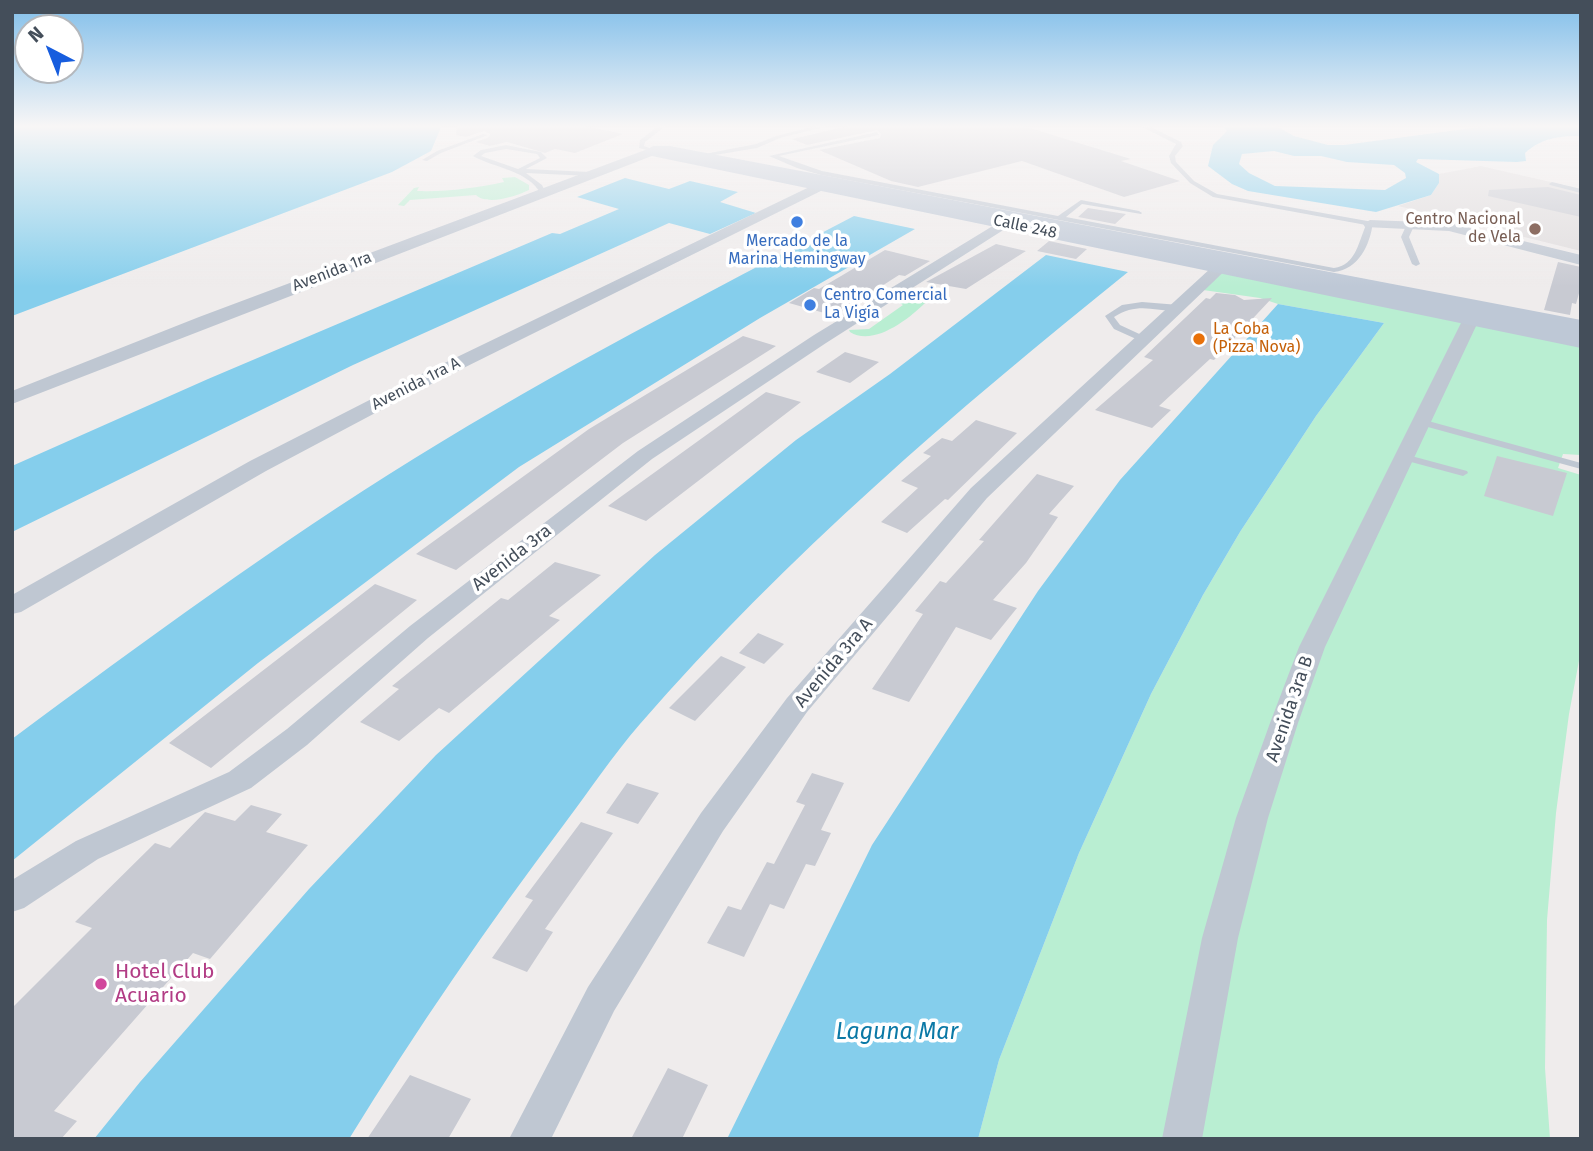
<!DOCTYPE html>
<html>
<head>
<meta charset="utf-8">
<style>
  body { margin:0 }
  #map { position:relative; width:1593px; height:1151px; overflow:hidden; background:#efecec; font-family:"Fira Sans",sans-serif }
  canvas { display:block }
  .frame { position:absolute; inset:0; border:14px solid #444e5a; pointer-events:none }
  .north { position:absolute; left:14px; top:14px; width:70px; height:70px; box-sizing:border-box; background:#fff; border:2px solid #b4b8bd; border-radius:50%; rotate:318deg; font-size:19px; font-weight:700; line-height:28px; text-align:center; color:#444e5a }
  .north::after { content:''; display:block; margin:auto; width:24px; height:32px; background:#175dde; clip-path:polygon(50% 0,100% 100%,50% 72%,0 100%) }
</style>
</head>
<body>
<div id="map">
<canvas width="1593" height="1151"></canvas>
<div class="frame"></div>
<div class="north">N</div>
</div>
<script>
const c = document.querySelector('canvas').getContext('2d');
c.lineJoin = 'round';
function fillPath(path, color) { c.fillStyle = color; c.fill(path, 'evenodd'); }
function strokePath(path, color, width, dash) { c.strokeStyle = color; c.lineWidth = width; c.lineCap = dash ? 'butt' : 'round'; c.setLineDash(dash || []); c.stroke(path); }
function write(font, color, halo, rows, align = 'center') {
  c.font = font + ' "Fira Sans",sans-serif'; c.lineWidth = 7; c.setLineDash([]); c.textBaseline = 'middle'; c.strokeStyle = halo; c.fillStyle = color; for (const [text, x, y, turn = 0] of rows) {
    c.save(); c.translate(x, y); c.rotate((+turn || 0) * Math.PI / 180); c.textAlign = isNaN(turn) ? turn : align; if (halo) c.strokeText(text, 0, 0); c.fillText(text, 0, 0); c.restore();
  }
}
const education = new Path2D(`
  M1481,166L1581,189V251L1398,206L1431,195L1439,183V174Z`);
const green = new Path2D(`
  M515,177L529,185V190C517,196 487,206 476,195L410,200L404,206L398,205L414,188L419,187L417,191C446,192 476,188 504,182L502,178Z
  M1225,270L1581,343V455L1563,454L1558,468L1581,475V650L1569,714L1556,813L1547,920L1545,1068L1550,1139H978L999,1060L1079,853L1151,694L1203,595L1240,532L1316,416L1384,323L1278,304L1260,298L1203,290Z
  M905,296L925,303C909,319 873,347 850,332L849,330L869,329L903,305L895,300Z`);
const water = new Path2D(`
  M12,125H442L431,151L392,172L12,316Z
  M1222,125H1274L1294,136L1328,145H1344L1495,125H1581V136C1558,136 1542,138 1525,153L1526,161L1517,162L1418,159L1416,162L1439,174V183L1431,195L1376,212L1248,191L1232,184L1208,166L1213,145L1227,131ZM1274,151L1294,156H1321L1347,162L1394,165L1405,173L1406,178L1385,190L1275,186L1249,173L1239,164L1242,154Z
  M625,178L669,189L690,181L738,192L720,202L756,213L710,234L669,223L353,365L12,532V466L208,379L552,233L560,234L619,209L577,197Z
  M854,216L915,229L760,318L519,467L258,663L12,861V739C143,642 276,544 415,458C557,370 706,294 854,216Z
  M1046,255L1128,272C955,411 786,556 640,724C613,755 590,790 565,823C488,925 416,1030 349,1139H94L140,1082L309,889L436,755L655,555L796,440L890,374Z
  M1278,304L1384,323L1316,416L1240,532L1203,595L1151,694L1079,853L999,1060L978,1139H727L872,845L1038,591L1120,480Z`);
const building = new Path2D(`
  M457,125H580L623,134L575,153L555,149L545,153L507,142L490,146L476,142L489,137L490,134L484,131L466,137L456,135Z
  M853,125H1020L1131,159L1121,161L1180,181L1124,197L1022,161L918,187L891,181L819,150L880,138L881,134L878,130L807,145L792,139Z
  M1548,187L1581,195V217L1488,196L1489,190Z
  M1088,208L1126,214L1115,224L1078,217Z
  M1049,241L1087,249L1076,259L1037,251Z
  M996,244L1026,251L966,289L926,282Z
  M885,250L930,261L905,276L899,275L835,316L789,303L814,288L819,289Z
  M1558,262L1581,267V286L1576,304L1572,303L1570,315L1544,310Z
  M1216,293L1235,295L1244,300L1272,298L1214,360L1210,359L1159,406L1171,410L1152,428L1095,410L1153,360L1144,357L1206,298L1210,299Z
  M743,336L776,346L623,443L456,570L416,554L589,429Z
  M845,352L879,362L850,383L816,372Z
  M766,392L801,402L646,521L608,506Z
  M976,420L1017,433L948,500L945,499L907,533L881,522L918,488L901,481L931,456L923,453L942,438L952,441Z
  M1497,456L1567,473L1553,516L1484,496Z
  M1037,474L1074,486L1049,514L1058,517L1026,563L993,600L1017,608L991,640L956,627L909,702L872,689L923,614L915,611L940,581L946,583L984,541L979,540Z
  M555,562L601,575L549,616L560,620L449,713L439,708L399,741L360,722L399,689L392,686L501,598L508,600Z
  M375,584L417,600L211,768L169,743Z
  M758,633L784,644L764,664L739,653Z
  M721,656L746,667L695,721L669,708Z
  M812,773L844,783L821,830L831,833L815,866L806,864L784,909L770,904L744,957L707,943L728,906L741,910L767,862L774,864L805,805L796,802Z
  M627,783L659,793L638,824L606,813Z
  M251,805L282,814L266,832L308,845L210,959L193,953L54,1111L77,1121L61,1139H12V1008L92,928L75,922L155,843L170,848L205,812L235,821Z
  M581,822L613,833L545,929L553,932L527,972L492,958L533,900L525,897Z
  M668,1068L708,1085L682,1139H631Z
  M410,1075L471,1099L448,1139H367Z`);
const lane = new Path2D(`
  M660,125H667L645,142L644,146L655,150V152L639,148L640,140Z
  M820,125H832L780,138L757,148L697,158L694,156L756,144L776,136Z
  M1138,125H1147L1181,142L1183,146L1175,156L1176,162L1194,181L1217,194L1373,222C1370,245 1359,269 1334,272L821,175L797,168L769,156L877,132L879,135L779,156L822,171L1058,216L1081,200L1139,211L1142,213L1141,214L1082,204L1066,217L1334,268C1356,265 1358,243 1366,225L1213,197L1190,183L1171,163L1169,156L1176,144Z
  M483,134L488,135L441,153L427,161L422,160L437,151Z
  M506,145L541,152L547,158L526,169L590,172L593,174L590,176L526,173L542,185L546,193L541,194C528,170 494,168 473,156L481,150ZM506,149L537,154L540,158L518,169L481,156L485,153Z
  M1552,182L1581,189V193L1550,185L1549,184Z
  M1410,224L1414,226L1409,237L1420,264L1416,266L1412,264L1401,237L1406,226Z
  M1142,302L1179,305L1183,308C1165,317 1142,298 1114,317L1120,325L1148,338L1149,340L1145,343L1114,329L1105,316L1122,305Z
  M1421,419L1581,463V469L1417,424L1416,422Z
  M1404,454L1467,471L1468,473L1463,476L1400,459L1399,457L1400,455Z`);
const street = new Path2D(`
  M653,147L657,148V154L12,404V391L199,317Z
  M830,177L837,181L835,184L411,394L266,471L21,612L12,614V595L250,461L397,386Z
  M1014,213L1021,217L1019,220L826,343L652,459L428,638L307,745L251,788L98,859L24,908L12,912V880L76,841L229,772L287,729L410,626L638,451L814,335Z
  M1370,220L1449,223L1581,255V265L1449,231L1365,227L1363,224Z
  M1229,254L1234,256L1237,259L1234,262L987,498L807,712L723,831L614,1011L551,1139H509L588,987L701,813L787,698L971,488L1224,256Z
  M1477,302L1485,307L1325,647L1298,723L1268,818L1238,938L1202,1139H1162L1202,938L1236,818L1270,723L1299,647L1469,307Z`);
const secondary = new Path2D(`
  M653,146H670L1581,320V348L647,155L645,151Z`);
const markers = [
  [797,222,7,"#3f7fe0"],
  [1535,229,7,"#8d6e63"],
  [810,305,7,"#3f7fe0"],
  [1199,339,7,"#e8710a"],
  [101,984,7,"#d1479c"]
];
const farEducationnames = [
  ["Centro Nacional",1521,220],
  ["de Vela",1521,238]
];
const farStreetnames = [
  ["Calle 248",1025,227,12],
  ["Avenida 1ra",332,272,-21],
  ["Avenida 1ra A",416,384,-27]
];
const farShopnames = [
  ["Mercado de la",797,242],
  ["Marina Hemingway",797,260],
  ["Centro Comercial",824,296,"left"],
  ["La Vigía",824,314,"left"]
];
const farFoodnames = [
  ["La Coba",1213,330],
  ["(Pizza Nova)",1213,348]
];
const streetNames = [
  ["Avenida 3ra",512,558,-38],
  ["Avenida 3ra A",834,663,-50],
  ["Avenida 3ra B",1290,709,-71]
];
const nearHotelnames = [
  ["Hotel Club",115,972],
  ["Acuario",115,996]
];
const nearWaternames = [
  ["Laguna Mar",897,1033]
];
fillPath(education, '#e0ddde');
fillPath(green, '#b9eed2');
fillPath(water, '#85ceec');
fillPath(building, '#c8cad2');
fillPath(lane, '#bfc7d2');
fillPath(street, '#bfc7d2');
fillPath(secondary, '#bec8d6');
const sky = c.createLinearGradient(0, 0, 0, 287);
sky.addColorStop(0, '#80beea');
sky.addColorStop(0.44, '#f8f6f6');
sky.addColorStop(1, '#f8f6f600');
c.fillStyle = sky;
c.fillRect(0, 0, 1593, 287);
for (const [x, y, r, color] of markers) { const dot = new Path2D(); dot.arc(x, y, r, 0, 2 * Math.PI); c.fillStyle = color; c.fill(dot); strokePath(dot, '#fff', 2.5); }
write('16px', '#785e54', '#fff', farEducationnames, 'right');
write('16px', '#444e5a', '#fff', farStreetnames);
write('16px', '#366cbe', '#fff', farShopnames);
write('16px', '#c56008', '#fff', farFoodnames, 'left');
write('18px', '#444e5a', '#fff', streetNames);
write('21px', '#b23c85', '#fff', nearHotelnames, 'left');
write('italic 23px', '#0b79a6', '#fff', nearWaternames);
</script>
</body>
</html>
